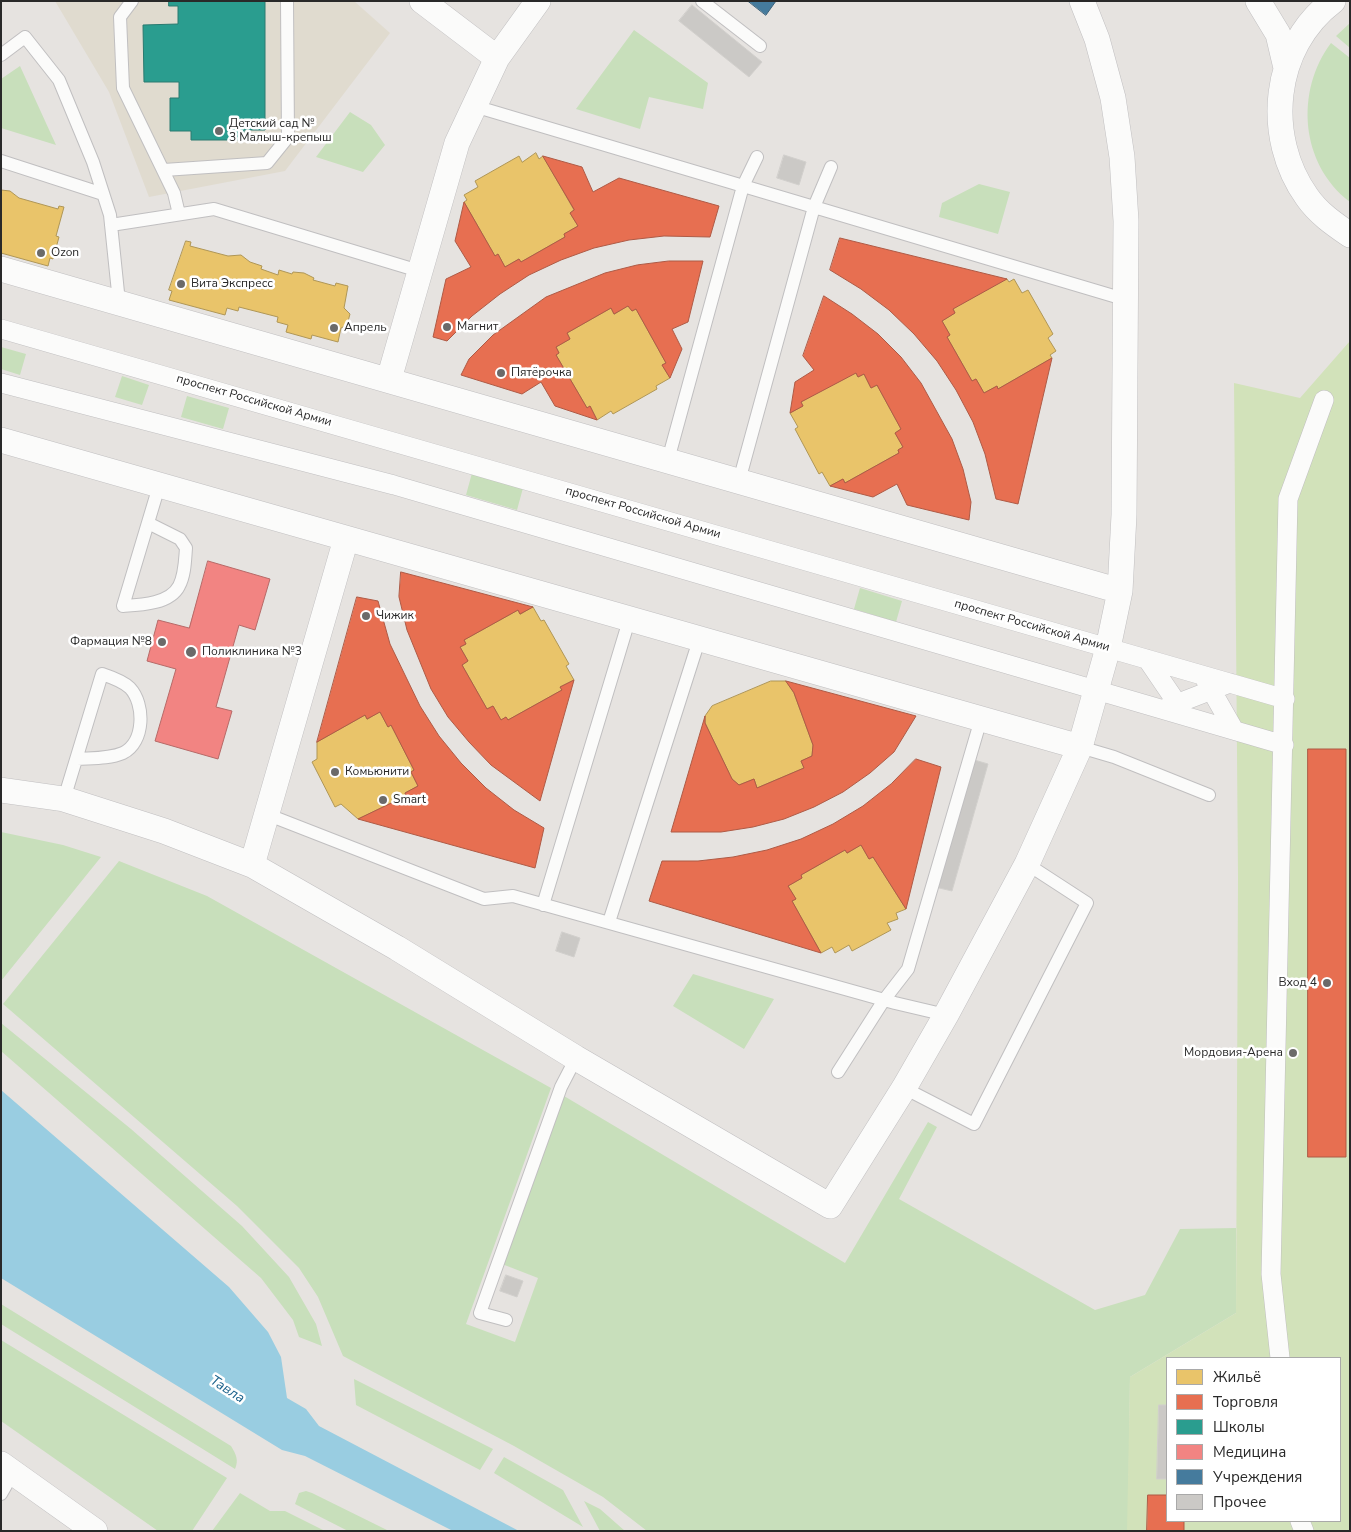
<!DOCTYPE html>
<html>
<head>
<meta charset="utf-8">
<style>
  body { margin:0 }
  #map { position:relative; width:1351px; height:1532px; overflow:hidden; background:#e6e3e0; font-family:"Nunito Sans",sans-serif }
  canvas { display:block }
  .frame { position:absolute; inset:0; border:2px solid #292929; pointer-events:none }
  .legend { position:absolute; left:1166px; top:1357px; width:175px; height:165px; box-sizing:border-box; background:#fff; border:1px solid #a9a9a9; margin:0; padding:6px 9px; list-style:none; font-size:15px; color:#292929 }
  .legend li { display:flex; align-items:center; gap:10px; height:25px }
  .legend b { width:25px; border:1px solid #a9a9a9 }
</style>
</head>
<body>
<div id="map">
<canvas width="1351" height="1532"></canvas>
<div class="frame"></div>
<ul class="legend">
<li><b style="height:14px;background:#e9c46a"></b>Жильё</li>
<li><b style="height:14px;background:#e76f51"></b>Торговля</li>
<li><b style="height:14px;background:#2a9d8f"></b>Школы</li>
<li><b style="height:14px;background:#f28482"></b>Медицина</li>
<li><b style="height:14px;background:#457b9d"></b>Учреждения</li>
<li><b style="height:14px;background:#cbc9c6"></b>Прочее</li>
</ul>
</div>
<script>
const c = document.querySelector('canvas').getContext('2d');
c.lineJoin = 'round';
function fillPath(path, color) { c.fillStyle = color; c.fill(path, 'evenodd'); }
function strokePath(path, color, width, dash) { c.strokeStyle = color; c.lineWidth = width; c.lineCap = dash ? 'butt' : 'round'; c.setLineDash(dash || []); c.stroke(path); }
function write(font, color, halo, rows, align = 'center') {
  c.font = font + ' "Nunito Sans",sans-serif'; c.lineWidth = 5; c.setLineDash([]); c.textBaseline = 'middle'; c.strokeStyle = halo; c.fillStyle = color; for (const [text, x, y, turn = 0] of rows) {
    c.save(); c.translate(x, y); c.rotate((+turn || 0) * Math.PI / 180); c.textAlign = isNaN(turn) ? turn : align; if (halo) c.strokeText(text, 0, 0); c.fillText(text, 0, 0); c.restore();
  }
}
const education = new Path2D(`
  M55,1H354L390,33L285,171L149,197L109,92Z`);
const green = new Path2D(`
  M1350,23V48L1336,36Z
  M634,30L708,83L703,109L649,97L640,129L576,109Z
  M1331,43L1350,58V202C1300,164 1295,91 1331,43Z
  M20,66L56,145L1,128V79Z
  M350,112L371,125L385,145L363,172L316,157Z
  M979,184L1010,192L998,234L939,217L942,203Z
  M1,347L26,354L20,375L1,369Z
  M122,376L149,385L142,405L115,397Z
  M187,396L229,408L223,429L181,417Z
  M472,473L523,488L517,510L466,495Z
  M860,588L902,601L896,622L854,609Z
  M1,832L63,845L101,857L1,981Z
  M119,861L207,896L551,1088L466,1324L515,1342L538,1278L502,1264L564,1096L845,1263L928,1122L937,1127L899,1199L1095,1310L1145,1295L1180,1229L1236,1228V1313L1130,1377L1128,1531H647L603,1497L514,1446L343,1356L318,1297L299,1268L237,1206L3,1004Z
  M693,974L774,999L744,1049L673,1006Z
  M1,1023L131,1129L242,1226L289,1277L316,1324L322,1346L299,1337L293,1320L261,1278L1,1051Z
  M1,1304L231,1446C236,1454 239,1460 235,1469L1,1324Z
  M1,1340L227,1478L192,1531H158L1,1421Z
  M354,1379L493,1449L480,1470L356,1405Z
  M504,1457L563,1490L583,1527L494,1473Z
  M306,1491L312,1493L389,1531H348L295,1504L299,1493Z
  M240,1493L270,1511H285L325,1531H212Z
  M584,1501L600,1509L625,1531H600Z`);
const pitch = new Path2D(`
  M1350,341V1531H1127L1130,1377L1236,1313L1238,877L1234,383L1300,398ZM1167,1358H1340V1521H1167Z`);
const water = new Path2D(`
  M1,1090L229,1287L268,1332L281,1357L287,1398L306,1409L319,1426L519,1531H453L305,1456L282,1450L1,1278Z`);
const homes = new Path2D(`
  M536,153L539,159L543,156L574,210L570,213L578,226L564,234L565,237L521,262L519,259L505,267L498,254L495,256L464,202L467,200L464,195L478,187L475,181L519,156L522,162Z
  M1,190L10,191L19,198L58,209L59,206L64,207L56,236L59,237L53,259L50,258L48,266L1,253Z
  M186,241L191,242L190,246L228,256L241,255L250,262L262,266L261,269L278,275L279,270L292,274L293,272L304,273L314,278L313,280L335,286L336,283L348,286L344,308L350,314L347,325L341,328L338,342L312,335L311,339L286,332L288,325L277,322L278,317L239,307L238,311L227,308L225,315L169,300L172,291L169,290Z
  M1007,279L1009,282L1014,279L1022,293L1028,290L1053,334L1048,338L1056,351L1050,355L1052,358L998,389L997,386L984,393L976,379L972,381L947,337L950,335L942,321L955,313L953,309Z
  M628,306L632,311L636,309L666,363L662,365L670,378L656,386L657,389L613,414L611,411L597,420L590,406L587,408L556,355L559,353L556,347L570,339L567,333L611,308L614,314Z
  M856,373L858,377L864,374L871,388L877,385L901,429L895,433L903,447L898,450L899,453L845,483L843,479L830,486L822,472L819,474L795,429L798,427L790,413L803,406L801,402Z
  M533,607L541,621L544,620L569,664L566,666L574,680L560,687L562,690L508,720L506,717L501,720L493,706L487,709L462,665L468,661L460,647L466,644L464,640L518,610L520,614Z
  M771,681H786L794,693L813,745L812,756L801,761L804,768L757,788L754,779L739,785L732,779L705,723V716L712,706Z
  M380,712L388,727L391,725L414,770L411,772L418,786L405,793L406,796L358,819L341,804L335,807L312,762L317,759V742L365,715L367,719Z
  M861,845L869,859L873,857L906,909L896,913L898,919L887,923L891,930L852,951L849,945L835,953L832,947L821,953L792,901L796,899L788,886L802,878L801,875L845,850L847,853Z`);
const shops = new Path2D(`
  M543,156L582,167L593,192L619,178L719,206L710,237L664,236L629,240L594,248L561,260L529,275L500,294L472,316L447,341L433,337L446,279L471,267L455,241L464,202L495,256L498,254L505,267L519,259L521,262L565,237L564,234L578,226L570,213L574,210Z
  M840,238L1007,279L953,309L955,313L942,321L950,335L947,337L972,381L976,379L984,393L997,386L998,389L1052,358L1018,504L996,499L985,454L973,422L956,390L937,361L914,334L889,310L861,289L830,270Z
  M669,261H703L688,322L672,329L682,349L670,378L662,365L666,363L636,309L632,311L628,306L614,314L611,308L567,333L570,339L556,347L559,353L556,355L587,408L590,406L597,420L555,406L541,382L522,394L461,375L469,359L493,335L546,297L605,273L637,265Z
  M824,296L852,314L878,334L901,357L921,383L952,439L963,469L971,502L969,520L907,505L897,484L873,497L830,486L843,479L845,483L899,453L898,450L903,447L895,433L901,429L877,385L871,388L864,374L858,377L856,373L801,402L803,406L790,413L795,382L814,370L803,356Z
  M401,572L533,607L520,614L518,610L464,640L466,644L460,647L468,661L462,665L487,709L493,706L501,720L506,717L508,720L562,690L560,687L574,680L540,801L491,765L469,742L448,717L431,689L407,630L399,597Z
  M357,597L378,601L390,644L420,706L439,736L461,763L486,788L514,810L544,828L535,868L358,819L406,796L405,793L418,786L411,772L414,770L391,725L388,727L380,712L367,719L365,715L317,742Z
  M786,681L916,716L894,752L870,773L843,792L814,807L784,819L753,827L721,832H671L705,716V723L732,779L739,785L754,779L757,788L804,768L801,761L812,756L813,745L794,693Z
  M1308,749H1346V1157H1308Z
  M916,759L941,767L906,909L873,857L869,859L861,845L847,853L845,850L801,875L802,878L788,886L796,899L792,901L821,953L649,901L662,861H698L733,857L767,850L801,839L833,824L863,806L891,784Z
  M1148,1495H1167V1521H1184V1531H1147Z`);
const schools = new Path2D(`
  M169,1H265V130H244V140H191V131H170V98H179V82H144L143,25L178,24V6H169Z`);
const health = new Path2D(`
  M208,561L270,579L255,630L239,625L216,707L232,711L218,759L155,741L176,669L147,661L158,620L189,628Z`);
const public = new Path2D(`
  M748,1H776L766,15Z`);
const building = new Path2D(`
  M692,5L762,62L749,77L679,21Z
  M784,155L806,162L799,185L777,178Z
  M971,759L988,764L952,891L935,887Z
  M562,932L580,938L574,957L556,951Z
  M506,1275L523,1281L517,1297L500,1291Z
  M1159,1405H1167V1479H1157Z`);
const service = new Path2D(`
  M132,1L120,17L123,88L174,193L179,214
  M702,1L760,46
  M1,55L25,37L59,80L93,162L110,215L119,302
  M474,106L1127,300
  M1,161L103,194
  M164,170L267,163L288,137L287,1
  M111,225L214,209L419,271
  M668,460L743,186L757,157
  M739,481L814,207L831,167
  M148,523L180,539L186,548C185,560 185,575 179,586C170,604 140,605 123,606L159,486
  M1080,747L1114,757L1209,795
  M64,799L102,674C111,677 123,681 130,688C145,704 145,742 123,753C109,759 92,758 77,759
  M266,814L484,899L513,896L895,1003L946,1015
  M543,905L630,617
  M609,922L700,637
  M838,1072L884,1000L908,969L981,719
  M904,1088L974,1124L1087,903L1027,864
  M506,1320L480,1313L561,1087L576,1058
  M1,1494L13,1473`);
const pedestrian = new Path2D(`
  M1,329L1285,699
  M1,383L394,485L1284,745
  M1147,659L1183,712
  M1205,679L1234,730
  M1163,709L1230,683
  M1280,1358L1271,1274L1288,499L1324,400
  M1300,1521L1304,1531`);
const minor = new Path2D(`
  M422,1L497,58
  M1258,1L1278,34L1286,68
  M1333,1C1272,47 1264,137 1307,197C1318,213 1334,224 1350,235
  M1,269L1120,591
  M389,379L457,143L497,58L538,1
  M1,440L1080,747
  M1,790L64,799L164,831L252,865L397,948L576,1058L830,1206L904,1088L946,1015L1027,864L1080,747L1108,648L1120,591L1124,515L1126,221L1122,157L1113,98L1097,39L1082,1
  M252,865L346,539
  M1,1464L95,1531`);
const markers = [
  [219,131,5,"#6b6a69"],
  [41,253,5,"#6b6a69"],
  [181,284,5,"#6b6a69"],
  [447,327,5,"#6b6a69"],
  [334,328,5,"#6b6a69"],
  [501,373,5,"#6b6a69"],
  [366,616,5,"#6b6a69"],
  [162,642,5,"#6b6a69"],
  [191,652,6,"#6b6a69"],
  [335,772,5,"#6b6a69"],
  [383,800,5,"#6b6a69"],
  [1327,983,5,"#6b6a69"],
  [1293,1053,5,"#6b6a69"]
];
const poiNames = [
  ["Детский сад №",229,124],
  ["3 Малыш-крепыш",229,138],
  ["Ozon",51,253],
  ["Вита Экспресс",191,284],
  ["Магнит",457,327],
  ["Апрель",344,328],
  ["Пятёрочка",511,373],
  ["Чижик",376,616],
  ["Фармация №8",152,642,"right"],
  ["Поликлиника №3",202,652],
  ["Комьюнити",345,772],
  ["Smart",393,800],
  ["Вход 4",1317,983,"right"],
  ["Мордовия-Арена",1283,1053,"right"]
];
const streetNames = [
  ["проспект Российской Армии",254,401,16],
  ["проспект Российской Армии",643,513,16],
  ["проспект Российской Армии",1032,626,16]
];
const waterNames = [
  ["Тавла",227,1390,33]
];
fillPath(education, '#e0dbcf');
fillPath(green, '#c8dfbb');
fillPath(pitch, '#d2e2ba');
fillPath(water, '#99cde1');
fillPath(homes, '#e9c46a');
strokePath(homes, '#af9656', 1);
fillPath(shops, '#e76f51');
strokePath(shops, '#ae5a45', 1);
fillPath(schools, '#2a9d8f');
strokePath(schools, '#2a7a70', 1);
fillPath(health, '#f28482');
strokePath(health, '#b66967', 1);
fillPath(public, '#457b9d');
strokePath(public, '#3d627a', 1);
fillPath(building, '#cbc9c6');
strokePath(building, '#d1cfcc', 1);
strokePath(service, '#c0bfc0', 14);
strokePath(pedestrian, '#c0bfc0', 20);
strokePath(minor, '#c0bfc0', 26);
strokePath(service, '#fbfbfa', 12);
strokePath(pedestrian, '#fbfbfa', 19);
strokePath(minor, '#fbfbfa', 25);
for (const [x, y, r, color] of markers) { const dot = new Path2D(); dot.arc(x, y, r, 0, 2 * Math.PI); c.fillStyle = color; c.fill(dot); strokePath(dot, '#fff', 2); }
write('12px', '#292929', '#fff', poiNames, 'left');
write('12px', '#292929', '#fff', streetNames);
write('italic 14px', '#1a618b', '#fff', waterNames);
</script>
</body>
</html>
